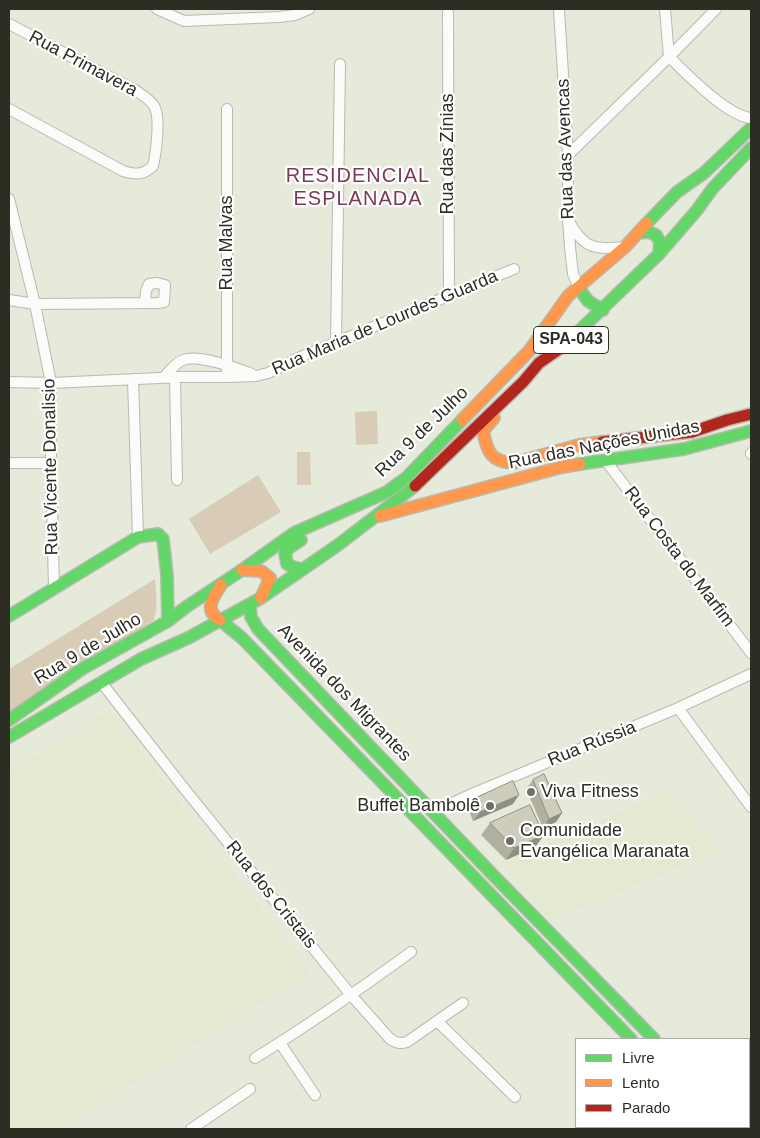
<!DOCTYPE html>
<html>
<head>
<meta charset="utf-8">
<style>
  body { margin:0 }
  #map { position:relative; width:760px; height:1138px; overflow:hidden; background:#e6eadb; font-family:Arial,sans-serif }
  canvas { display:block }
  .frame { position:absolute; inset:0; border:10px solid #2c2e24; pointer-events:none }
  .legend { position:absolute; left:575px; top:1038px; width:175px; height:90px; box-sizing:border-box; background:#fff; border:1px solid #ababa7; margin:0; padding:6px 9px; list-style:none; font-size:15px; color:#2c2e24 }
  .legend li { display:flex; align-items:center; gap:10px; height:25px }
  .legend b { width:25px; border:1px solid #ababa7 }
</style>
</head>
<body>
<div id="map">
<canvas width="760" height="1138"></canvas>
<div class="frame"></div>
<ul class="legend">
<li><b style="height:6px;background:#63d668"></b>Livre</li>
<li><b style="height:6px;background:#ff974d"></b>Lento</li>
<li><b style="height:6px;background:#b3261e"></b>Parado</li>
</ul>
</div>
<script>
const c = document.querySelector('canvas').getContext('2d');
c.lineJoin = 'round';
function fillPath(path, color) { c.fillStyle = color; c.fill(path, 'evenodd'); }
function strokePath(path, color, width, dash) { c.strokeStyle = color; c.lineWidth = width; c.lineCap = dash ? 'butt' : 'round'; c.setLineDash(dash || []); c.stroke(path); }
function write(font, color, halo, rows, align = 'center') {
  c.font = font + ' Arial,sans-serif'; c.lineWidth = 4.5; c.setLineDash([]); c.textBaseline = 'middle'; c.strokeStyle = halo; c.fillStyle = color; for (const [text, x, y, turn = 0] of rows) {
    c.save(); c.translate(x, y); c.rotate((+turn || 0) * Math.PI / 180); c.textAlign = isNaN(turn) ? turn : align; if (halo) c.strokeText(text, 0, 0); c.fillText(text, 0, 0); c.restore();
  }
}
const built = new Path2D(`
  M109,710L310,973L59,1129H9V773Z
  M670,790L719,851L551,920L500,864Z`);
const green = new Path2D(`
  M377,411L378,444L356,445L355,412Z
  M297,452H310L311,485H297Z
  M258,475L281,512L210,554L189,519Z
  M155,579C156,593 158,606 154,620L9,712V669Z`);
const street = new Path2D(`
  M157,9L184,21L279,17L295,15L309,9
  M559,9L568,155V220L570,247L573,274L579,288
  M665,9L669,57C687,74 727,116 751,118
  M448,13L449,295
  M9,24L135,90C142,95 150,99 154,106C161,117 156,153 153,166C143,175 136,175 123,171L9,109
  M227,109V377
  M568,155L669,57L716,9
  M9,199L35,304L51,383V463L54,589
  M570,223C584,249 597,250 624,247
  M9,300L35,304L157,303L164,302L165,285L157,283L149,284L146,291L145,303
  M336,342L340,64
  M163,378C169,372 175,363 183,360C198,354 237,368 252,374
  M175,378L177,480
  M133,379L138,537
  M9,382L51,383L181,377H227L256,376L268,373L305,355L514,269
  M751,453V454
  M606,461L751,653
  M9,463H51
  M101,682L183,787L351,995L390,1039C396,1043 400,1044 407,1042L463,1003
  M678,708L751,807
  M433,812L474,793L678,708L751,674
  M437,1021L515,1097
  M280,1043L315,1095
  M749,1051L751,1050
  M255,1058C309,1025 360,989 411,952
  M191,1129L250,1089`);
const fast = new Path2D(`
  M647,223L677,192L704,173L751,128
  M638,233L649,232L656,235L660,242L659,254
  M579,288L588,301L603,310
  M577,333L659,254L697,210L713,188L751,148
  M580,464L684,449L751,431
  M301,540L289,548L285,553L287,564L293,567L303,569
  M250,605L251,617L258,629L493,875L654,1039
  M9,616L138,537L158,534L163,539L167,575L168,621
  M220,620L242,638L631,1039
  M9,720L82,669L168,621L186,607L242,570L294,533L387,492L406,478L462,420
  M9,737L141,659L188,638L261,598L338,545L415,486
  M749,1123L751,1124
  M702,1127L704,1129`);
const slow = new Path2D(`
  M494,418L483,431C487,452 491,462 514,463L579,445L602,442
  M462,420L529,351L568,296L625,247L647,223
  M380,516L562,467L580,464
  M242,570L261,571L270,578L261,598
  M220,620C203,610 213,598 221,585`);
const jam = new Path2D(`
  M602,442L692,432L727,420L751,414
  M415,486L523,382L539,363L565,345L577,333`);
const wall = new Path2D(`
  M533,780L562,813L556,822L543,828L526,789Z
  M474,799L513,804L473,821L468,808Z
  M490,823L544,835L535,847L506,860L481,835Z`);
const shadedWall = new Path2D(`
  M519,795L513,804L473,821L480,812Z
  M562,813L556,822L543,828L549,819Z
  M544,835L535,847L506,860L514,848Z`);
const building = new Path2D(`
  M544,774L562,813L549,819L533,780Z
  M513,781L519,795L480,812L474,799Z
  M530,805L544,835L514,848L490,823Z`);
const markers = [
  [531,792,5,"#6d7064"],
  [490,806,5,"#6d7064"],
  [510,841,5,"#6d7064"]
];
const shields = [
  [571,340,75]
];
const shieldNames = [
  ["SPA-043",571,340]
];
const streetNames = [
  ["Rua Primavera",83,64,28],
  ["Rua das Avencas",566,149,-92],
  ["Rua das Zínias",448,154,-90],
  ["Rua Malvas",227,243,-90],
  ["Rua Maria de Lourdes Guarda",385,323,-23],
  ["Rua 9 de Julho",422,432,-44],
  ["Rua das Nações Unidas",604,445,-11],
  ["Rua Vicente Donalisio",51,467,-91],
  ["Rua Costa do Marfim",679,557,53],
  ["Rua 9 de Julho",88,649,-31],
  ["Avenida dos Migrantes",344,693,46],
  ["Rua Rússia",592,744,-22],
  ["Rua dos Cristais",271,895,51]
];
const poiNames = [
  ["Viva Fitness",541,792],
  ["Buffet Bambolê",480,806,"right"],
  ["Comunidade",520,831],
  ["Evangélica Maranata",520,852]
];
const quarterNames = [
  ["RESIDENCIAL",358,176],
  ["ESPLANADA",358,199]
];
fillPath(built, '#e4ead1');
fillPath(green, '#d9ccb6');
strokePath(street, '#b7baae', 12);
strokePath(fast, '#b7baae', 14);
strokePath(slow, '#b7baae', 14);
strokePath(jam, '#b7baae', 14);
strokePath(street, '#fbfcfa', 10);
strokePath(fast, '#63d668', 11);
strokePath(slow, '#ff974d', 11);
strokePath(jam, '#b3261e', 11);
fillPath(wall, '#b1afa0');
fillPath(shadedWall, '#908f82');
fillPath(building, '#ceccba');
strokePath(building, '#908f82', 1);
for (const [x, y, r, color] of markers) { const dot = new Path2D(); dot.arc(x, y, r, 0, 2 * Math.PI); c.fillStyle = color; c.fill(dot); strokePath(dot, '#fff', 2); }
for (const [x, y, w] of shields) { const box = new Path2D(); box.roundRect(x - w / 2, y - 13.5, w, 27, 4); c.fillStyle = '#fff'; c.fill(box); strokePath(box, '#2c2e24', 1); }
write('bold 16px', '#2c2e24', null, shieldNames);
write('18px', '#2c2e24', '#fff', streetNames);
write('18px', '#2c2e24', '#fff', poiNames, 'left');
c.letterSpacing = '1px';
write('20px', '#7c3957', '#fff', quarterNames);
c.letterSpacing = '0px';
</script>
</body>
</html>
